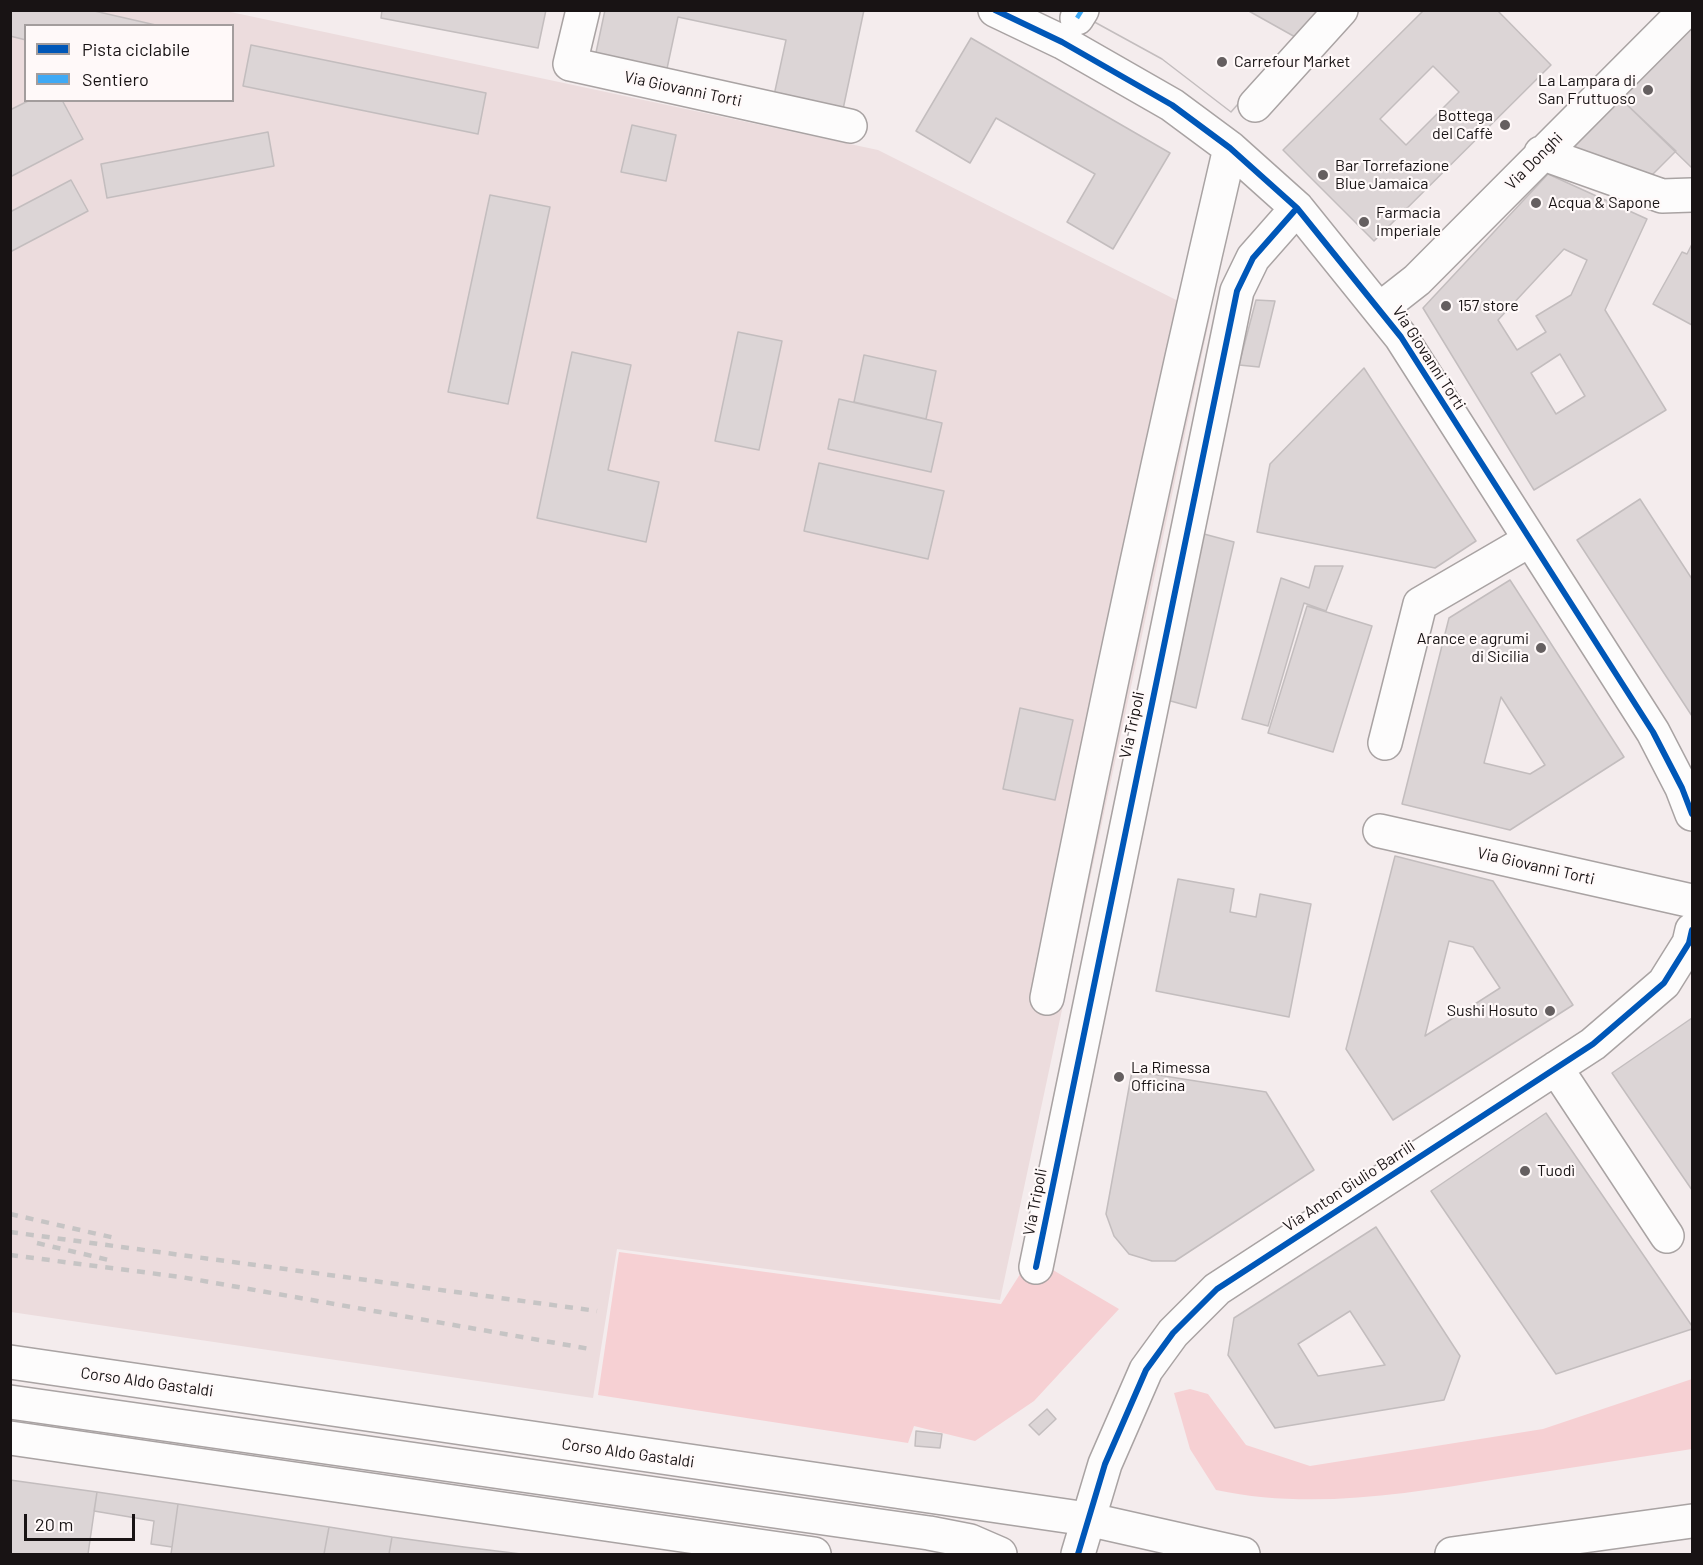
<!DOCTYPE html>
<html>
<head>
<meta charset="utf-8">
<style>
  body { margin:0 }
  #map { position:relative; width:1703px; height:1565px; overflow:hidden; background:#f4eced; font-family:Barlow,sans-serif }
  canvas { display:block }
  .frame { position:absolute; inset:0; border:12px solid #181314; pointer-events:none }
  .legend { position:absolute; left:24px; top:24px; width:210px; height:78px; box-sizing:border-box; background:#fff9f9; border:2px solid #a39d9d; margin:0; padding:8px 10px; list-style:none; font-size:18px; color:#181314 }
  .legend li { display:flex; align-items:center; gap:12px; height:30px }
  .legend b { width:30px; border:2px solid #a39d9d }
  .scale { position:absolute; left:24px; top:1514px; width:111px; height:27px; box-sizing:border-box; border:3px solid #181314; border-top:0; padding-left:8px; font-size:18px; line-height:21px; white-space:nowrap; color:#181314; -webkit-text-stroke:4px #fff9f9; paint-order:stroke }
</style>
</head>
<body>
<div id="map">
<canvas width="1703" height="1565"></canvas>
<div class="frame"></div>
<ul class="legend">
<li><b style="height:8px;background:#0057b8"></b>Pista ciclabile</li>
<li><b style="height:8px;background:#3fa9f5"></b>Sentiero</li>
</ul>
<div class="scale">20 m</div>
</div>
<script>
const c = document.querySelector('canvas').getContext('2d');
c.lineJoin = 'round';
function fillPath(path, color) { c.fillStyle = color; c.fill(path, 'evenodd'); }
function strokePath(path, color, width, dash) { c.strokeStyle = color; c.lineWidth = width; c.lineCap = dash ? 'butt' : 'round'; c.setLineDash(dash || []); c.stroke(path); }
function write(font, color, halo, rows, align = 'center') {
  c.font = font + ' Barlow,sans-serif'; c.lineWidth = 4.5; c.setLineDash([]); c.textBaseline = 'middle'; c.strokeStyle = halo; c.fillStyle = color; for (const [text, x, y, turn = 0] of rows) {
    c.save(); c.translate(x, y); c.rotate((+turn || 0) * Math.PI / 180); c.textAlign = isNaN(turn) ? turn : align; if (halo) c.strokeText(text, 0, 0); c.fillText(text, 0, 0); c.restore();
  }
}
const built = new Path2D(`
  M11,11H226L878,150L1210,317L1000,1300L617,1249L593,1398L11,1312ZM26,26H232V100H26Z`);
const green = new Path2D(`
  M619,1252L1001,1304L1031,1257L1119,1309L1034,1401L975,1441L914,1426L908,1443L598,1395Z
  M1692,1379V1449C1628,1459 1563,1469 1498,1479C1404,1494 1310,1510 1216,1490L1190,1449L1174,1393L1190,1389L1208,1394L1246,1445L1310,1466L1543,1429Z`);
const building = new Path2D(`
  M10,10H90L160,26H26V40L10,36Z
  M382,10H546L538,48L381,18Z
  M605,10H864L842,114L773,100L786,40L678,17L665,78L594,62Z
  M1094,10H1247L1297,38L1231,112L1162,59L1089,19Z
  M1094,10H1320L1231,112L1162,59L1089,19Z
  M1424,10H1497L1551,65L1374,241L1283,150ZM1433,66L1459,92L1406,145L1380,119Z
  M1692,26L1691,92L1692,168L1621,99Z
  M971,38L1170,153L1113,249L1067,222L1095,174L996,118L970,163L916,131Z
  M251,45L486,93L478,134L243,86Z
  M1621,99L1676,151L1650,177L1572,149Z
  M30,100H62L83,139L10,177V110Z
  M632,125L676,135L666,181L621,172Z
  M268,132L274,166L107,198L101,164Z
  M1548,174L1647,219L1605,310L1666,410L1534,490L1423,308ZM1564,249L1587,260L1571,295L1536,316L1546,332L1517,350L1498,320ZM1560,354L1585,396L1556,414L1531,373Z
  M71,180L88,211L10,252V212Z
  M490,195L550,207L508,404L448,392Z
  M1692,244V325L1653,304L1682,252L1687,254Z
  M1256,300L1275,301L1259,367L1239,365Z
  M738,332L782,341L759,450L715,441Z
  M572,352L631,365L608,470L659,482L646,542L537,518Z
  M864,355L936,371L926,419L854,402Z
  M1364,368L1476,541L1435,568L1257,532L1270,464Z
  M839,399L942,423L931,472L828,449Z
  M819,463L944,491L928,559L804,531Z
  M1640,499L1692,579V716L1577,540Z
  M1204,534L1234,542L1196,708L1167,700Z
  M1315,566H1343L1326,611L1304,603L1268,726L1242,719L1281,578L1309,588Z
  M1510,580L1624,757L1510,830L1402,804L1449,618ZM1501,697L1545,765L1530,774L1484,763Z
  M1307,606L1372,626L1333,752L1268,733Z
  M1020,708L1073,720L1055,800L1003,789Z
  M1395,856L1493,881L1573,1005L1393,1120L1346,1049ZM1449,941L1473,947L1500,988L1425,1036Z
  M1178,879L1234,889L1230,912L1256,917L1260,894L1311,904L1289,1017L1156,991Z
  M1692,1018V1190L1612,1073Z
  M1132,1071L1266,1092L1314,1170L1175,1261H1152L1129,1254L1114,1236L1106,1214Z
  M1546,1113L1692,1326V1329L1556,1374L1431,1191Z
  M1376,1227L1460,1356L1444,1400L1275,1428L1228,1355L1234,1318ZM1350,1311L1385,1365L1318,1376L1298,1344Z
  M1047,1409L1056,1419L1039,1435L1029,1425Z
  M916,1431L942,1434L940,1448L915,1446Z
  M10,1480L97,1492L88,1554H10Z
  M97,1492L178,1504L172,1547L151,1544L154,1521L94,1511Z
  M178,1504L329,1527L324,1554H171Z
  M329,1527L392,1537L389,1554H324Z
  M392,1537L464,1547L521,1554H389Z`);
const minor = new Path2D(`
  M583,10L570,64L850,126
  M995,10L1062,42L1172,105L1230,148L1297,208L1401,337L1653,732L1682,788L1692,814
  M1077,18L1082,10
  M1255,105L1341,10
  M1541,153L1662,196L1692,195
  M1380,309L1417,280L1686,10
  M1385,743L1420,604L1530,540
  M1380,831L1692,901
  M1047,998C1103,714 1164,430 1230,148
  M1556,1068L1667,1236
  M1036,1267L1237,291L1253,258L1297,208
  M10,1402L929,1533L970,1541L1000,1554
  M1078,1554L1105,1464L1146,1370L1173,1333L1217,1289L1593,1044L1664,983L1689,943L1692,930`);
const major = new Path2D(`
  M10,1362L1087,1519L1243,1554
  M10,1438L814,1554
  M1452,1554L1692,1521`);
const rail = new Path2D(`
  M10,1214L115,1238
  M10,1232L597,1311
  M37,1243L113,1261
  M10,1255L181,1277L590,1349`);
const quiet = new Path2D(`
  M1077,18L1082,10`);
const cycleway = new Path2D(`
  M995,10L1062,42L1172,105L1230,148L1297,208L1401,337L1653,732L1682,788L1692,814
  M1036,1267L1237,291L1253,258L1297,208
  M1078,1554L1105,1464L1146,1370L1173,1333L1217,1289L1593,1044L1664,983L1689,943L1692,930`);
const markers = [
  [1222,62,6,"#655f60"],
  [1648,90,6,"#655f60"],
  [1505,125,6,"#655f60"],
  [1323,175,6,"#655f60"],
  [1536,203,6,"#655f60"],
  [1364,222,6,"#655f60"],
  [1446,306,6,"#655f60"],
  [1541,648,6,"#655f60"],
  [1550,1011,6,"#655f60"],
  [1119,1077,6,"#655f60"],
  [1525,1171,6,"#655f60"]
];
const poiNames = [
  ["Carrefour Market",1234,62],
  ["La Lampara di",1636,81,"right"],
  ["San Fruttuoso",1636,99,"right"],
  ["Bottega",1493,116,"right"],
  ["del Caffè",1493,134,"right"],
  ["Bar Torrefazione",1335,166],
  ["Blue Jamaica",1335,184],
  ["Acqua & Sapone",1548,203],
  ["Farmacia",1376,213],
  ["Imperiale",1376,231],
  ["157 store",1458,306],
  ["Arance e agrumi",1529,639,"right"],
  ["di Sicilia",1529,657,"right"],
  ["Sushi Hosuto",1538,1011,"right"],
  ["La Rimessa",1131,1068],
  ["Officina",1131,1086],
  ["Tuodì",1537,1171]
];
const streetNames = [
  ["Via Giovanni Torti",683,89,12],
  ["Via Donghi",1534,161,-45],
  ["Via Giovanni Torti",1429,358,57],
  ["Via Tripoli",1132,725,-78],
  ["Via Giovanni Torti",1536,866,13],
  ["Via Anton Giulio Barrili",1349,1186,-33],
  ["Via Tripoli",1035,1202,-79],
  ["Corso Aldo Gastaldi",147,1382,8],
  ["Corso Aldo Gastaldi",628,1453,8]
];
fillPath(built, '#ecdcdd');
fillPath(green, '#f6d0d3');
fillPath(building, '#dcd5d6');
strokePath(building, '#c3bdbe', 1.5);
strokePath(minor, '#a9a3a3', 36);
strokePath(major, '#a9a3a3', 36);
strokePath(minor, '#fdfcfc', 33);
strokePath(major, '#fdfcfc', 33);
strokePath(rail, '#c6c4c4', 4.5, [8, 8]);
strokePath(quiet, '#3fa9f5', 4.5, [9, 4.5]);
strokePath(cycleway, '#0057b8', 6);
for (const [x, y, r, color] of markers) { const dot = new Path2D(); dot.arc(x, y, r, 0, 2 * Math.PI); c.fillStyle = color; c.fill(dot); strokePath(dot, '#fff9f9', 2); }
write('16px', '#181314', '#fff9f9', poiNames, 'left');
write('16px', '#181314', '#fff9f9', streetNames);
</script>
</body>
</html>
